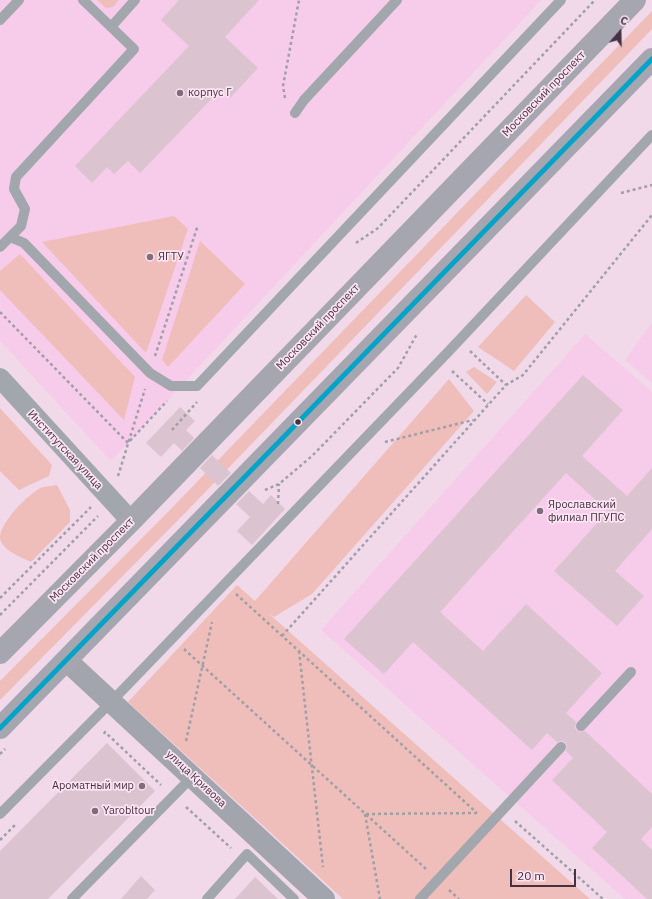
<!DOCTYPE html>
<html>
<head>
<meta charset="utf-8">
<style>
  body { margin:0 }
  #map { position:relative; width:652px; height:899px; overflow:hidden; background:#f1d9ea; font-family:"IBM Plex Sans",sans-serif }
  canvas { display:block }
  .north { position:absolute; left:600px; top:12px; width:40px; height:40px; -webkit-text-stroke:3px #fbe4f3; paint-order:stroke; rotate:20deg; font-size:11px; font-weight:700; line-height:16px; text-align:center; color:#463140 }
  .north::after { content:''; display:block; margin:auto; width:14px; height:18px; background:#463140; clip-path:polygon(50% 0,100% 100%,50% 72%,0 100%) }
  .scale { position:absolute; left:510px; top:869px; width:66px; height:18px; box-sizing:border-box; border:2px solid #463140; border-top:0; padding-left:5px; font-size:12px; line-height:14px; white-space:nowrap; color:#463140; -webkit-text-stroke:3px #fbe4f3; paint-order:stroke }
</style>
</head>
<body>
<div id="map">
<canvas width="652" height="899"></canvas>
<div class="north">С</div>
<div class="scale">20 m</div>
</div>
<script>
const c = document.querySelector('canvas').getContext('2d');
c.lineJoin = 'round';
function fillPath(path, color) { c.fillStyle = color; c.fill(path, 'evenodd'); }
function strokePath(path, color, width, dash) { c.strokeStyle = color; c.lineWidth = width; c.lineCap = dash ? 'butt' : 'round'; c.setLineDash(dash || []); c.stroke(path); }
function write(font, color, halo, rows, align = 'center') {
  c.font = font + ' "IBM Plex Sans",sans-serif'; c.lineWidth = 3.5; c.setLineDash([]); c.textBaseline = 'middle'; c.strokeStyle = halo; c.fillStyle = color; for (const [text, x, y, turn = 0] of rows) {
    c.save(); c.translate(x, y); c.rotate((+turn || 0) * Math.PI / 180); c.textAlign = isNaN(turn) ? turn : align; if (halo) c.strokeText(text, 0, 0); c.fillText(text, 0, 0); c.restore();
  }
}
const built = new Path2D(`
  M0,0H541L111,461L0,341Z
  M652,322V383L625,360Z
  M585,334L652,392V899H625L321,630Z`);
const green = new Path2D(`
  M97,0H119L113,7L106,8Z
  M652,11V29L187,511L0,700V681L166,514Z
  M174,216L188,229L146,353L42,242Z
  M200,241L245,284L168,367L162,360Z
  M20,254L135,377L124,420L0,290V271Z
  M526,295L555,322L514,371L478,347Z
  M474,367L497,382L487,394L466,372Z
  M449,379L474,411L312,594L274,617L267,612L590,899H343L128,702L237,585L255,601Z
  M0,408L52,465L49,476L19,490L0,471Z
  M57,485L70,510V522L31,562C21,557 2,551 0,538C0,523 26,496 39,489C43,486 51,486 57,485Z`);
const building = new Path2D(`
  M179,0H259L225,37L258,68L230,98L221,89L140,173L128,161L114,174L107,167L92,183L75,166L189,46L161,20Z
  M583,375L623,410L582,456L627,496L652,468V529L615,571L644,596L617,626L554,571L608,511L566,473L440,612L483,651L526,604L602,673L566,713L576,722L575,728L576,730L580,732L585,731L652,794V827L641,839L652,850V899H647L592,848L607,832L552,780L573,758L566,751L567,745L565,742L562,741L557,742L547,733L532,750L413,642L384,674L344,639Z
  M180,407L195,421L186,430L194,438L182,451L174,443L161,457L146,443Z
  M212,455L231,473L218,486L200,468Z
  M249,491L263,504L271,495L285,509L252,545L237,531L250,517L236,504Z
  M107,743L155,791L48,899H0V851Z
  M141,876L155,890L147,899H121Z
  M255,877L278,899H235Z`);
const path = new Path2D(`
  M285,98L283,86L299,0
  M621,193L652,185
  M356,243L378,228L595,0
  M0,312L128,443L167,401
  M470,351L506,385
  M155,356L198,225
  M452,371L488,404
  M172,430L197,402
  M385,442L473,420
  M118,476L145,389
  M265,490L279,484L312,456L398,368L417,334
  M278,504L279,484
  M236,594L477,813
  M0,598L91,507
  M0,615L98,516
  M282,636L506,385L523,375L652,215
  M184,649L426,869
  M299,651L323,867
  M104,734L105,732L161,785
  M186,741L212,622
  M0,754L5,749
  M186,807L231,848
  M365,814L380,899
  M366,814L477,813
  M515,821L603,899
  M0,840L15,825
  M449,890L459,899`);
const lane = new Path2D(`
  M0,20L19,0
  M111,27L135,0
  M295,113L304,100L397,0
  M10,237L21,226L25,209L14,189L16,177L134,49L83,0
  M0,247L10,237L24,243L150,373L171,386H197L561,0
  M581,726L631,672
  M0,814L112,701L449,351L652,135
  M72,899L193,776
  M207,899L247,854L294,899
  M420,899L561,747`);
const street = new Path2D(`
  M0,378L131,521`);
const secondary = new Path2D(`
  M67,661L324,899`);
const primary = new Path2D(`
  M0,653L131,521L635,0
  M0,728L652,59`);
const bus1 = new Path2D(`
  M0,728L652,59`);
const markers = [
  [180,93,4,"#826c7c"],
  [150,257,4,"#826c7c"],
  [298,422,3.5,"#463140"],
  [540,511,4,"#826c7c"],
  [142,786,4,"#826c7c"],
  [95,811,4,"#826c7c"]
];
const poiNames = [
  ["корпус Г",188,93],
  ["ЯГТУ",158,257],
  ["Ярославский",548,505],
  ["филиал ПГУПС",548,518],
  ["Ароматный мир",134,786,"right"],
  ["Yarobltour",103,811]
];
const streetNames = [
  ["Московский проспект",544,94,-46],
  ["Московский проспект",318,327,-46],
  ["Институтская улица",65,450,47],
  ["Московский проспект",92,560,-45],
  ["улица Кривова",196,779,43]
];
fillPath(built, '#f7cbea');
fillPath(green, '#efbeba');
fillPath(building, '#dbc4cf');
strokePath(path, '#9f9fa7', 2.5, [3, 3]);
strokePath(lane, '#a2a7ae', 10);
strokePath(street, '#a2a7ae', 20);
strokePath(secondary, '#a2a4ae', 22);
strokePath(primary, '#a6a6b1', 22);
strokePath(bus1, '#04a3c7', 5);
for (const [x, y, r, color] of markers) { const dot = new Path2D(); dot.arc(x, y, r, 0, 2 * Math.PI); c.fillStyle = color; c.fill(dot); strokePath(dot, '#fbe4f3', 1.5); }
write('11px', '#463140', '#fbe4f3', poiNames, 'left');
write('11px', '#463140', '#fbe4f3', streetNames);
</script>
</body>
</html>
